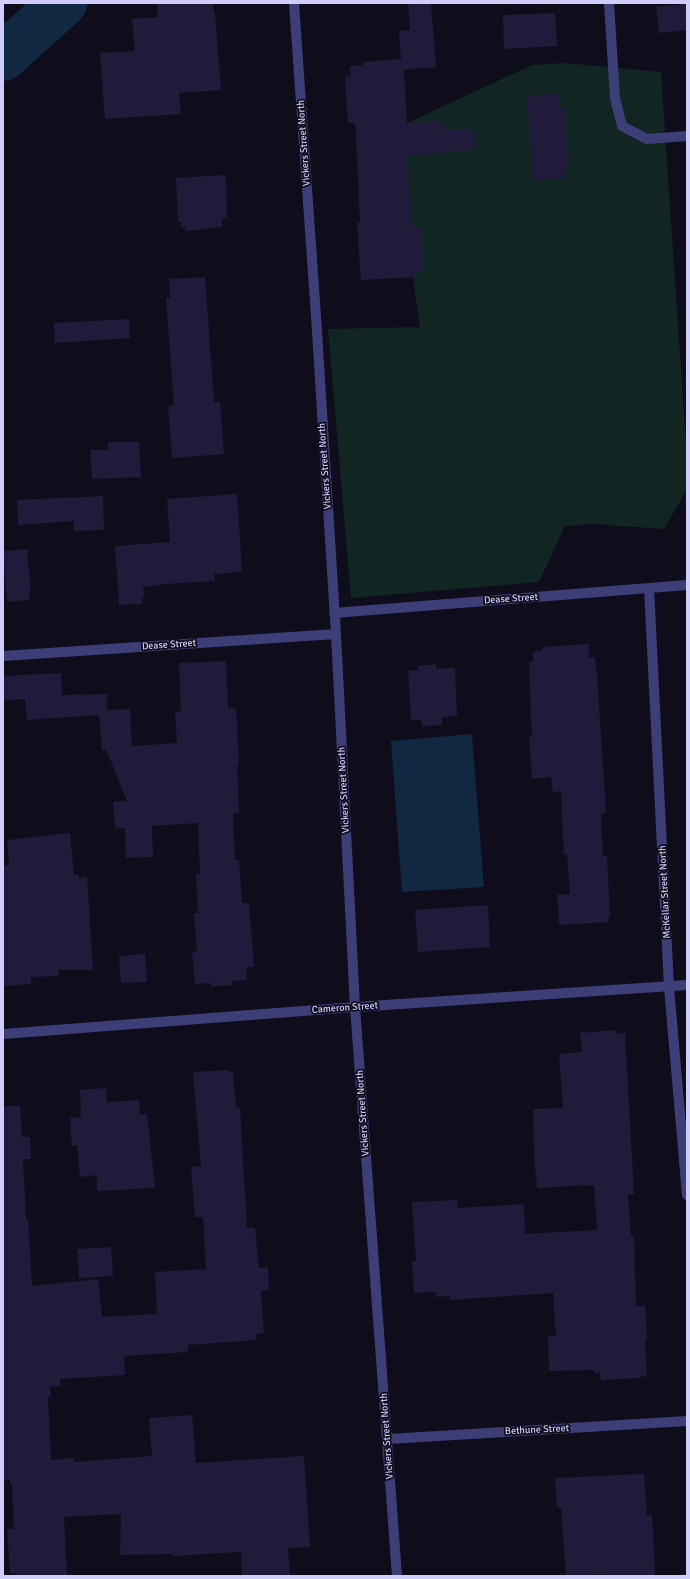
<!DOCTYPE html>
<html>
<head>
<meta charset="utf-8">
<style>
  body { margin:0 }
  #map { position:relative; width:690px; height:1579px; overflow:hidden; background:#0f0d1c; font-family:Signika,sans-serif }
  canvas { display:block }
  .frame { position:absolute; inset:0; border:4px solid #d0cdfa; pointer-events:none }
</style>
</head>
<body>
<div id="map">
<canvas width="690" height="1579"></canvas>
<div class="frame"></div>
</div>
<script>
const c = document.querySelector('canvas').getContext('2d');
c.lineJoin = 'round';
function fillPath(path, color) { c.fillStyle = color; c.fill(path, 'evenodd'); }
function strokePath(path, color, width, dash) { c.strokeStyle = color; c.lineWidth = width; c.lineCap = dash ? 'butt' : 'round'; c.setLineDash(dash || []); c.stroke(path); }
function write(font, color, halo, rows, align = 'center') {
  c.font = font + ' Signika,sans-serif'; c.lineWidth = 3.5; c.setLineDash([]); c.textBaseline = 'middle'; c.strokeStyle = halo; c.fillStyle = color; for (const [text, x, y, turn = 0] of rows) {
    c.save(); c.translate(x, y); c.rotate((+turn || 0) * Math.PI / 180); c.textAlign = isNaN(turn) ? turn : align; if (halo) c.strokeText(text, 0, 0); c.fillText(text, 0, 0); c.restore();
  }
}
const green = new Path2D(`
  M565,63L661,72L687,460V489L664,529L592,524L565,526L539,582L351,598L328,329L420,327L392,130L532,65Z`);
const water = new Path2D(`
  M472,734L484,887L402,892L391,741Z`);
const river = new Path2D(`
  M3,57L63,3`);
const building = new Path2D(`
  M157,3H213L214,13H215L221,90L179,93L181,114L105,119L100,53L135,51L132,19L158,17Z
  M408,3H431L436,67L404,70L407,123L443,121V130L474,129L475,149L407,156L413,227H421L424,271H415V277L361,280L357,223L360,222L356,135L355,123H348L345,77L350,76V66L363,65V62L401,59L399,31L410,30Z
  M687,4V30L659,33L656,7Z
  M555,13L557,46L504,49L503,15Z
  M560,93V107H565L569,164L565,165L566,178L533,181L527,96Z
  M226,175L227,218L222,219V227L186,231V227H181V222H178L176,178Z
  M205,277L214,402H220L224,454L172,458L168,406L174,405L166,298H170L169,279Z
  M129,319L130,338L55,343L54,323Z
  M108,442H139L141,477L92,479L90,450H108Z
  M237,494L242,572L214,574L215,581L166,584L143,587L144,597H142V604L119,605L115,546L170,542L167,499Z
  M103,496L104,530L74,531V521L18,525L17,500Z
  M27,549L31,593H29V600L7,602L3,551Z
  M589,644V658L595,657L597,674L606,813L601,814L603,856H607L610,917H608L609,922L559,925L557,895L570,894L567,854H564L561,791L553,792L551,777L532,779L529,737H532L529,662H533V651H542V647Z
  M226,661L228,709L236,708L239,766H237L239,813H233L235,860H239L242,903H249L254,967H246L247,980L231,981L232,985L211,987V983L195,984L192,952L197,951L194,913H198L196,874H200L198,823L152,826L153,857L126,858L125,828L115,829L113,802L127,801L106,749L102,750L99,715L27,720L25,699L3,700V676L61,673L62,695L107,694V710L130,709L132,746L177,743L175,712L181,711L179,663Z
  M436,664V669L455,668L457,716L442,717V725L422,726L421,720H411L408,671L418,670V666Z
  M70,833L74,875H79V878L87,877L93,970H58V976L31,977V984L3,986V866L9,865L7,840Z
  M488,905L490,947L418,952L415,910Z
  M145,954L147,982L121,983L119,956Z
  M617,1030V1034L625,1033L634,1194L628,1195L631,1237L634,1236L636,1306H645L647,1341H645L647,1376L640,1377V1378L601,1380L600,1373H594V1370L549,1371L548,1336H556L553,1293L450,1300V1296L436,1297V1292L414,1293L412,1261H416L412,1202L457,1200L458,1208L524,1204L525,1234L597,1230L594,1186H586V1185L537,1188L534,1153L533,1109L563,1108L559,1054L582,1052L580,1033Z
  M228,1070V1072L233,1071L236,1108L240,1109L247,1228H255L259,1268L268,1267L269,1290L261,1291L264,1333L255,1334L256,1340L188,1345V1352L124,1356L125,1375L60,1379V1386L50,1387L51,1397H48L51,1460L74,1458V1462L152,1456L149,1418L192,1415L196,1463L304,1456L310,1547L288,1548L290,1576H242L241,1552L173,1556V1554L120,1555L121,1514L64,1517L67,1576H16V1573H10L7,1529H14L12,1484H10V1480L4,1481L3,1467V1106H20L22,1137H30L31,1159H23L26,1219H28L32,1286L98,1279L102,1317L157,1314L155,1272L206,1269L203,1217H195L191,1167L201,1166L193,1072Z
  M106,1088L107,1102L139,1100L140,1115L147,1114L155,1188L97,1191V1175L80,1177L77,1145L72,1146L70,1118L81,1117L80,1090Z
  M111,1247L113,1276L79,1278L77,1249Z
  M644,1474L647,1516L652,1515L655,1576H604V1574L566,1576L561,1507H557L555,1478Z`);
const minor = new Path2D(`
  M294,3L316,316L336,634L355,1007
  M609,3L615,98L622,126L647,139L687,136
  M649,588L669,987L687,1195
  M334,613L687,585
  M3,656L336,634
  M388,1439L687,1421`);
const tertiary = new Path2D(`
  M355,1007L397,1576
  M3,1034L355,1007L687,985`);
const streetNames = [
  ["Vickers Street North",304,143,-94],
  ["Vickers Street North",325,466,-94],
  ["Dease Street",511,599,-4],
  ["Dease Street",169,645,-4],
  ["Vickers Street North",344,790,-93],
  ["McKellar Street North",665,892,-93],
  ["Cameron Street",345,1008,-4],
  ["Vickers Street North",363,1113,-94],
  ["Bethune Street",537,1430,-3],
  ["Vickers Street North",387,1436,-94]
];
fillPath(green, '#112523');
fillPath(water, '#122741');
strokePath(river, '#122741', 48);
fillPath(building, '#201b3b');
strokePath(minor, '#3d3e77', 10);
strokePath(tertiary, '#3d3e77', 10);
write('10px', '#d0cdfa', '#0f0d1c', streetNames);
</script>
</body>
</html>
